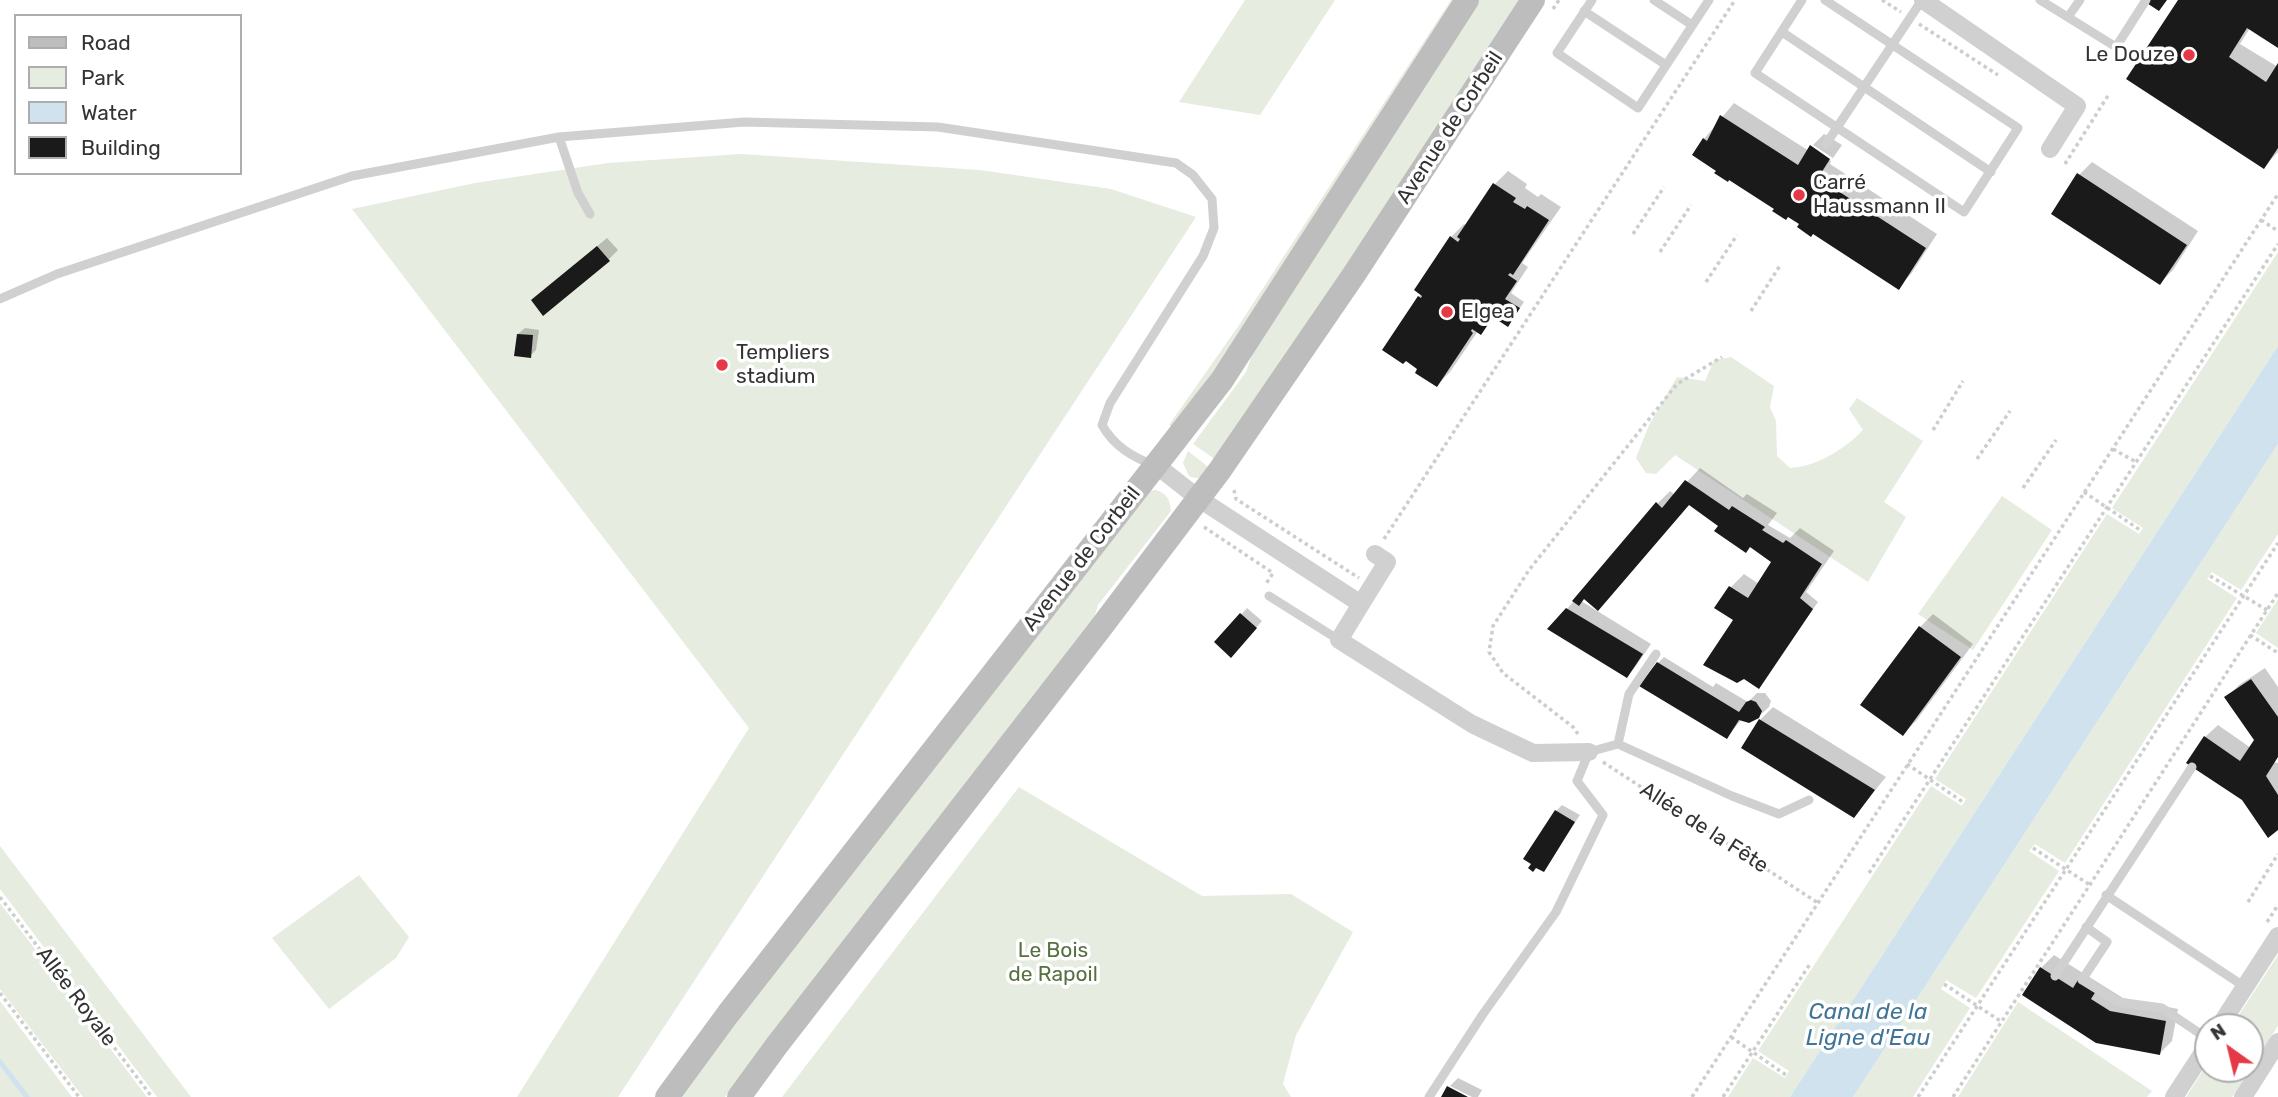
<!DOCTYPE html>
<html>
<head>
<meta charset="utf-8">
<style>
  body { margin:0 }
  #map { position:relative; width:2278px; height:1097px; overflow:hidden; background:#fff; font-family:Rubik,sans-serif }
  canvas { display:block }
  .legend { position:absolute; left:14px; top:14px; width:228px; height:161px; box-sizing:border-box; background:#fff; border:2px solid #adadad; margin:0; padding:9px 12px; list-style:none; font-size:21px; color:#333 }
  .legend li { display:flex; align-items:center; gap:14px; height:35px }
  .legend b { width:35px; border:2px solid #adadad }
  .north { position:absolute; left:2194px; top:1013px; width:70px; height:70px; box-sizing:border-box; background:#fff; border:2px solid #adadad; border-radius:50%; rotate:326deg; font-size:19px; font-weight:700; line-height:28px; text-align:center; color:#333 }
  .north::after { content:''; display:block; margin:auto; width:24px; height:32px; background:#e63946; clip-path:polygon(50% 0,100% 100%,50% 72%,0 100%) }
</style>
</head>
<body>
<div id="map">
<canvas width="2278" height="1097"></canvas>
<ul class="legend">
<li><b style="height:9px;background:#bdbdbd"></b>Road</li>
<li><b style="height:19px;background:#e6ecdf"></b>Park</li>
<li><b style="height:19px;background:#cfe2ee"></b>Water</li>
<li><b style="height:19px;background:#1a1a1a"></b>Building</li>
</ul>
<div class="north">N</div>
</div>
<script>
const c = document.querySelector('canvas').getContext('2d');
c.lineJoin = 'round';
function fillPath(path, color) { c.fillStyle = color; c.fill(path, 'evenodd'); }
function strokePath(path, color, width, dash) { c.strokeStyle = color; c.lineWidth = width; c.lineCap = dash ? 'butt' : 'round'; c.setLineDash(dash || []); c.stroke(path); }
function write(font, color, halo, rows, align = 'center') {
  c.font = font + ' Rubik,sans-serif'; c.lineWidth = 7; c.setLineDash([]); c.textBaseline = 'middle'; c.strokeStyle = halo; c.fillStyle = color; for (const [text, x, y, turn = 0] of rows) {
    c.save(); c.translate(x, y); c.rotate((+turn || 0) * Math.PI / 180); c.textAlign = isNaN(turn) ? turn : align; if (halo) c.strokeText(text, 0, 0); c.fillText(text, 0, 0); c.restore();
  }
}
const green = new Path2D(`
  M1245,0H1335L1260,115L1179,102Z
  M1451,0H1458L1241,332L1173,428L1169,425L1239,325Z
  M1479,0H1526L1219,462L1193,444L1246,372L1256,343Z
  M741,154L980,170L1111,189L1196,217L618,1097H517L749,728L352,209L475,183L608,163Z
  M2278,252V346L1790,1097H1728L1753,1058L1785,1078L1789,1071L1758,1051L1931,786L1962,806L1966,799L1935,779L2107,514L2139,534L2143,528L2112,508Z
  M1731,357L1774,386L1770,407L1776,421L1777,456L1790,468C1816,467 1845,449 1863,430L1849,409L1857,398L1923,441L1884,502L1906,517L1868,582L1675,455L1656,474L1646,473L1636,458L1649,425L1677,377L1705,381L1714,360Z
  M2278,444V534L2241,590L2212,572L2207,579L2237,598L2065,863L2035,844L2029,851L2059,871L1976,998L1946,980L1941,989L1970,1008L1913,1097H1853Z
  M1188,451L1212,470C1204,476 1199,481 1189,476L1183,463Z
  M1156,490C1167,494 1170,499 1171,511L1098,605L1092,625L725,1097H677L1148,491Z
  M2002,496L2052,530L1973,650L1918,614Z
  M2278,599V648L2256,633Z
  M1019,787L1202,896L1291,894L1353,932L1296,1035L1283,1084L1291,1097H782Z
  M0,846L191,1097H157L0,889Z
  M359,875L409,937L396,958L329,1009L272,938Z
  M0,903L147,1097H83L0,989Z
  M2278,955V1026L2250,1069V1027H2231Z
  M0,1001L72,1097H0Z
  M2018,1002L2152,1091L2147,1097H1958Z
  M2208,1063V1069H2250L2232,1097H2186Z`);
const water = new Path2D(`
  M2278,346V444L1853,1097H1790Z`);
const shadow = new Path2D(`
  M2180,0H2278V46L2250,28L2240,44L2278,67V152L2264,167Z
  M1734,103L1809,151L1812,146V149L1831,161L1830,164L1937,234L1911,274L1898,287L1718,170L1704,139Z
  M1824,134L1842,145L1833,158L1813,145Z
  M2092,162L2198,231L2173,270L2160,283L2079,175Z
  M1508,171L1527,184L1525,188L1538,197L1541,194L1561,207L1522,263L1528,267L1511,293L1524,302L1513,318L1495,316L1480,332L1478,331L1450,372L1437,385L1419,297L1451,237L1464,224L1467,226L1495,184Z
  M607,238L618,250L608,260L543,291Z
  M525,328L539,330L536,350L530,356L518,334Z
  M1700,468L1743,498L1747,494L1777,513L1768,525L1790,538L1800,528L1834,551L1806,592L1818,602L1764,680L1736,620L1717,607L1731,587L1744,574L1759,584L1778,555L1720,526L1690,504L1581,601L1651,644L1636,666L1627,676L1567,609L1657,504L1670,491L1675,495Z
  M1247,608L1262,621L1237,650L1217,642Z
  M1933,614L1973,644L1916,721L1903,734L1920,627Z
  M1664,657L1713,687L1716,683L1748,702L1757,693H1765L1771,701L1769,707L1758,717L1742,719L1727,737L1658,663Z
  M2265,668L2278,687V756L2274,762L2278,763V828L2205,737L2218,725L2251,748L2256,740L2226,698L2239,685Z
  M1773,707L1886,777L1854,816L1760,720Z
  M1562,805L1580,815L1543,870L1556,811Z
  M2054,955L2123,998L2178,1009L2172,1041L2159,1054L2024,995L2041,968Z
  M1458,1078L1482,1090L1478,1097H1472L1450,1086Z`);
const stream = new Path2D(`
  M0,1062L27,1097`);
const building = new Path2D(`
  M2142,0H2167L2159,11Z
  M2178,0H2278V48L2247,28L2229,57L2266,82L2278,63V148L2264,169L2126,79Z
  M1720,115L1798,165L1810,145L1830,159L1818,178L1926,248L1899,290L1813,234L1811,237L1797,227L1799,224L1788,217L1786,220L1772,211L1774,209L1729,180L1728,182L1714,173L1716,171L1692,155L1703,138L1707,141Z
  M2077,173L2187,245L2160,285L2051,214Z
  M1493,183L1516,198L1513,202L1525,209L1527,206L1549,220L1513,275L1510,273L1508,275L1517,281L1505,299L1520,308L1508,327L1493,317L1481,335L1472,329L1471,331L1473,333L1437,387L1415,373L1417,369L1406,361L1403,364L1382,350L1418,296L1421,298L1422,296L1414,290L1450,236L1458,242L1460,239L1457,237Z
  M597,246L610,261L543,316L531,300Z
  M517,334L533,335L531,358L514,356Z
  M1685,480L1729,510L1732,506L1765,527L1762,530L1783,543L1786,540L1822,564L1800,598L1813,609L1759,689L1744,679L1737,683L1703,665L1733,620L1714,608L1729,586L1748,598L1771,562L1750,547L1746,553L1714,531L1718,526L1689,505L1598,611L1584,599L1579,606L1572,601L1656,502L1662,508Z
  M1566,608L1643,654L1627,678L1547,629Z
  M1240,613L1257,628L1231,658L1214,642Z
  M1919,626L1961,657L1903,736L1860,705Z
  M1657,662L1739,712L1746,702L1751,700L1756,702L1762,711L1759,718L1749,723L1739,720L1727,739L1639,686Z
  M2251,679L2278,717V757L2266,776L2278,795V830L2268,838L2242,800L2186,763L2204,736L2240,761L2254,740L2224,697Z
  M1759,719L1875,790L1854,818L1741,748Z
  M1555,810L1575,822L1544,872L1536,868L1533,872L1528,868L1531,864L1523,859Z
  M2040,967L2073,988L2078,980L2096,991L2091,999L2110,1011L2166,1021L2160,1055L2096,1043L2022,995Z
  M1447,1086L1468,1097H1441Z`);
const path = new Path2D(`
  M1882,0L1901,12
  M1553,9L1559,0
  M1919,24L1998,75
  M2065,164L2109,94
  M2261,220L2278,231
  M1633,234L1664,187
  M1660,252L1691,205
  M1706,282L1737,235
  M1751,311L1781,264
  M1933,430L1963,381
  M2113,449L2136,462
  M1977,459L2010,411
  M2023,488L2056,440
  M1234,490L1236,499L1359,578
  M2084,492L2140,530
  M1204,527L1273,573L1266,584
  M1384,539L1735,0
  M2210,576L2267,610
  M2250,635L2278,653
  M1578,734L1573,727L1503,673L1489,652L1493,626L1529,570L1677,384L1722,357
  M1603,762L1818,903
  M1907,764L1963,802
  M2277,765L2278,766
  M2033,848L2090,885
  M1869,873L2278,244
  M0,897L152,1097
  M2248,902L2278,854
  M2267,922L2278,905
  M1944,984L2002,1022
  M0,993L79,1097
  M1731,1037L1786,1075
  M1692,1097L2278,194
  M1723,1097L1810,964
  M1918,1097L2278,543
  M1953,1097L2278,593`);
const lane = new Path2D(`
  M1592,0L1557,53L1638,108L1709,0
  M1654,0L1692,25
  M1802,0L1755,73L1964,212L2018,128L1825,0
  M2040,0L2116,47L2146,0
  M1584,11L1666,65
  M2068,17L2080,0
  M1782,32L1991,172
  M1826,144L1922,0
  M590,214L578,193L559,137L744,122L938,127L1176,163L1193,175L1212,199L1214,228L1203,256L1110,403L1102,425C1114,446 1132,457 1154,465
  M0,299L57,274L352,176L559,137
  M1269,596L1339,640
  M1618,744L1629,694L1656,654
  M2106,895L2245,987
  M2086,927L2107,942L2082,980L2118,1002L2162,1008L2208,1039
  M2055,976L2192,767
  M1429,1097L1483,1014L1556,912L1603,815L1577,781L1589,752L1618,744L1732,796L1779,814L1809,800`);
const street = new Path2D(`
  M1923,0L2077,106L2050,149
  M1156,465L1198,498L1361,604L1339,640L1472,724L1533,753L1589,752
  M1361,604L1387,562L1375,554
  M2219,1027L2278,936
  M2174,1097L2208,1045
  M2243,1097L2278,1042`);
const secondary = new Path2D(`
  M667,1097L728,1014L1222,380L1467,0
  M739,1097L777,1045L1099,630L1220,470L1355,273L1533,0`);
const markers = [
  [2189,55,7,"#e63946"],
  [1799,195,7,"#e63946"],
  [1447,312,7,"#e63946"],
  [722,365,7,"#e63946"]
];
const poiNames = [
  ["Le Douze",2175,55,"right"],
  ["Carré",1813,183],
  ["Haussmann II",1813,207],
  ["Elgea",1461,312],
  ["Templiers",736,353],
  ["stadium",736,377]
];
const streetNames = [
  ["Avenue de Corbeil",1450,128,-57],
  ["Avenue de Corbeil",1082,559,-52],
  ["Allée de la Fête",1704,828,33],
  ["Allée Royale",76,997,53]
];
const parkNames = [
  ["Le Bois",1053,951],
  ["de Rapoil",1053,975]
];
const waterNames = [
  ["Canal de la",1868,1012],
  ["Ligne d'Eau",1868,1038]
];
fillPath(green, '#e6ecdf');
fillPath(water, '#cfe2ee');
fillPath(shadow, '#0003');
strokePath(stream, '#cfe2ee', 5);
fillPath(building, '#1a1a1a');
strokePath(path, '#cdcdcd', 3.5, [3.5, 3.5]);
strokePath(lane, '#d0d0d0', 9);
strokePath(street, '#d0d0d0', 18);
strokePath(secondary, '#bdbdbd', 24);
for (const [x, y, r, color] of markers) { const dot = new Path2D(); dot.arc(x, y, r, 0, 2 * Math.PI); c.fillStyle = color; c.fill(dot); strokePath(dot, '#fff', 2.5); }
write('21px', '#333', '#fff', poiNames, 'left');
write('21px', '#333', '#fff', streetNames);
write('21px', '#56703f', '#fff', parkNames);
write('italic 23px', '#3f7597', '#fff', waterNames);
</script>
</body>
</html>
